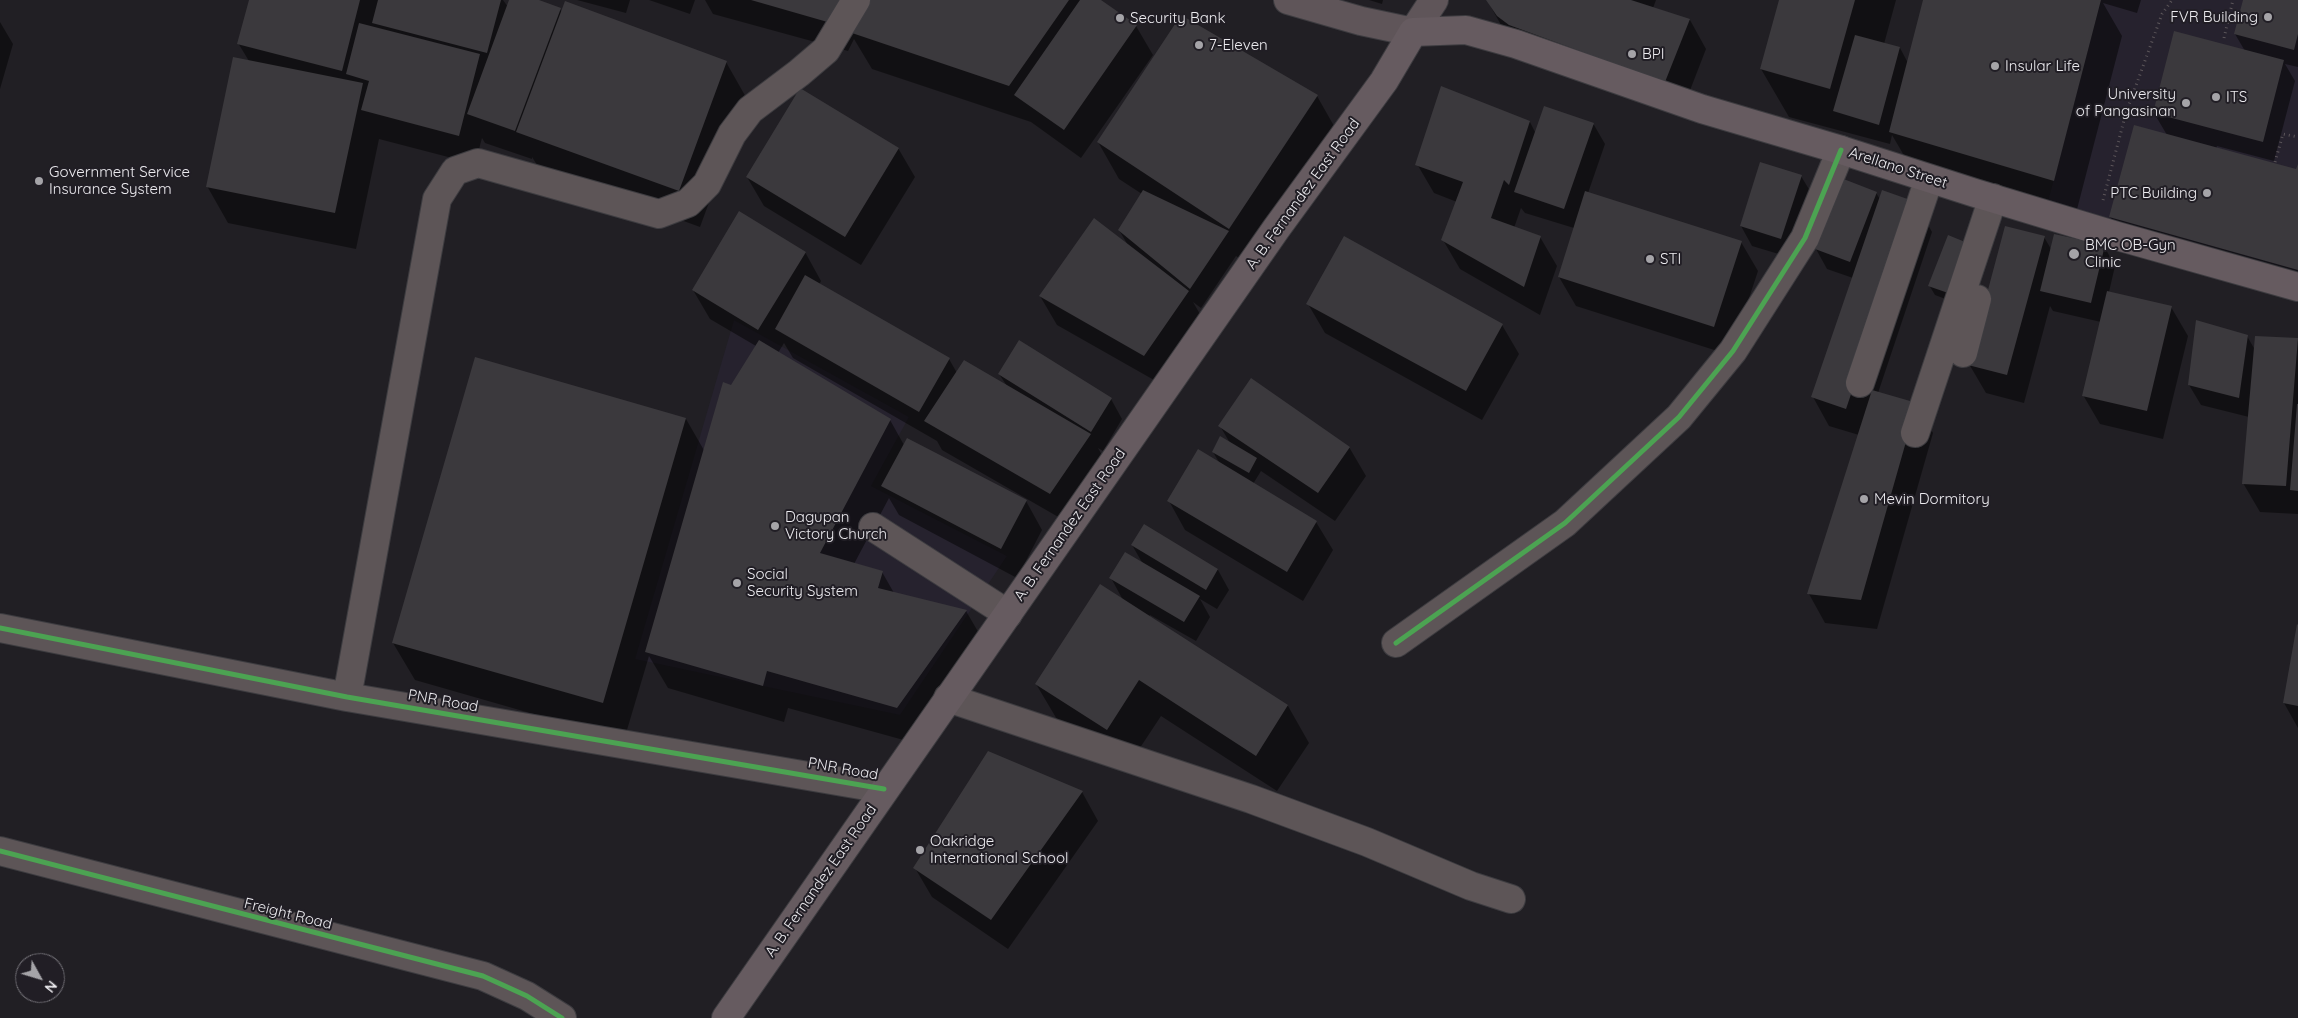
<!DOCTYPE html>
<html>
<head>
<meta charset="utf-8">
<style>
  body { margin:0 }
  #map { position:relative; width:2298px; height:1018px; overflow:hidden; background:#211f24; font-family:Quicksand,sans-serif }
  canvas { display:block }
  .north { position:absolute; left:15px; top:953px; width:50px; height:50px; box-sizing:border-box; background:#211e25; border:1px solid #727076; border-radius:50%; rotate:129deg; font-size:14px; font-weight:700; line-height:20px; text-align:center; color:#ecebef }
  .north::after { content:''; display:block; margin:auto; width:18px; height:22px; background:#a5a4a8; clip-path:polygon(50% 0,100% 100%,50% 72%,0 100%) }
</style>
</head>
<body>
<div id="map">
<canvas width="2298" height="1018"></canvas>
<div class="north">N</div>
</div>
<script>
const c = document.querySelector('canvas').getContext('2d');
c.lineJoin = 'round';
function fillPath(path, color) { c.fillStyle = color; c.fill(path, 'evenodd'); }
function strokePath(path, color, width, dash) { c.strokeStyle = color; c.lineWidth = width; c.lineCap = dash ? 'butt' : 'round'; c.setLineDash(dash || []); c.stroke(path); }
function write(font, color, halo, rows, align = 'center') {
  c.font = font + ' Quicksand,sans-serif'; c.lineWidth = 4; c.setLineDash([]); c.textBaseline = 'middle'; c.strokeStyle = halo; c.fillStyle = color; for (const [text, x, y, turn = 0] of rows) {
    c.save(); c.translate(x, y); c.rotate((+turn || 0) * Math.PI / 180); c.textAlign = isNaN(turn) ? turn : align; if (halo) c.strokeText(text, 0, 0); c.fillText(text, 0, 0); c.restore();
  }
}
const built = new Path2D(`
  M2101,0H2298V276L2047,205Z
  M734,320L909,417L871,486L1007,556L900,715L635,659Z`);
const shadow = new Path2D(`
  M250,0H503L508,7L510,0H536L560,9L562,13L726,62L747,99L700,227L539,168L532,157V159L485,143L482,138L475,164L379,139L356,249L228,223L207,186L249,61L238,43Z
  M577,0H630L626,13Z
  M649,0H695L690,14Z
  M705,0H1098L1136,26L1153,55L1081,158L1031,122L872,69L854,39L848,51L713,14Z
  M1369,0H1383L1382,4Z
  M1487,0H1656L1653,8L1690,20L1706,49L1682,111L1505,32Z
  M1781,0H1896L1884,44L1900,48L1908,63L1925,0H2141L2137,13L2103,3L2122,36L2075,217L1912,169L1892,135L1890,144L1789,117L1761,69Z
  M2244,0H2298V67L2285,64L2295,81L2274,161L2217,146L2216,149L2298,171V300L2132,254L2110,217L2167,135L2154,113L2245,51L2235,34Z
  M0,22L13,44L0,89Z
  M1442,88L1530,122L1536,134L1545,108L1594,125L1605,144L1588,193L1741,242L1758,271L1730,355L1576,306L1559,277L1574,228L1525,213L1521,208L1514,228L1540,237L1557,266L1540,315L1460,269L1443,240L1457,202L1434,193L1417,164Z
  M1317,96L1338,133L1250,265L1236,256L1201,308L1193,302L1204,321L1161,384L1057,325L1040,296L1129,247L1119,230L1142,194L1119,179L1098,142Z
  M898,148L915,177L861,265L764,206L747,177Z
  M1761,163L1801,176L1813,196L1792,258L1752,246L1741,226Z
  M1876,193L1880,199L1916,203L1932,232L1878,393L1917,404L1933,433L1877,629L1825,623L1809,594L1859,435L1829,426L1813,397L1853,278L1827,269L1816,249Z
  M1948,237L1956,303L1935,295L1929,285Z
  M2044,237L2051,249L2104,246L2115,266L2109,292L2171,307L2188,336L2163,439L2100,424L2083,395L2101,322L2053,311L2050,306L2024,403L1986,393L1969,364Z
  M805,252L821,281L819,285L949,359L957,373L1007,386L999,374L1111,399L1122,419L1103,451L1098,448L1107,464L1067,522L942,450L937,441L793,358L784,343L778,353L890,420L904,445L1026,501L1042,530L1017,578L899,515L889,498L854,564L882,572L894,593L966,611L987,647L918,744L788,708L784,722L668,688L649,656L624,740L415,680L393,643L686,419L705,452L732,386L756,346L710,319L693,290Z
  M1308,304L1502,325L1519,354L1482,420L1325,333Z
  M2247,336L2255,350L2297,340L2298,342V514L2260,512L2243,483L2249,417L2201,405L2189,385Z
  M1220,426L1349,447L1366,476L1335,521L1261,471L1253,484L1316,522L1333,550L1303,601L1185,530L1169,501L1220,464L1213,452L1230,443Z
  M1144,525L1218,570L1229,590L1217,609L1200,599L1210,617L1196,641L1150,615L1149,617L1288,706L1309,743L1277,791L1161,716L1128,766L1058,721L1036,684L1123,600L1111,578L1143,564L1132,545Z
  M2298,626V728L2284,703Z
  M1082,792L1098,821L1008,949L932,897L915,868Z`);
const building = new Path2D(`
  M249,0H360L342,71L237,44Z
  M378,0H501L487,53L372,23Z
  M509,0H539L561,8L515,131L467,114Z
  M751,0H843L831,23Z
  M865,0H1069L1009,86L849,32Z
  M1080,0H1101L1137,25L1064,130L1014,95Z
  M1486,0H1631L1690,19L1665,82L1509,25L1497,16Z
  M1779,0H1855L1830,89L1760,69Z
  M1923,0H2101L2054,181L1889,132Z
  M2243,0H2298V34L2294,50L2234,34Z
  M565,1L727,61L679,191L516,132Z
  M1181,15L1318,95L1229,229L1097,142Z
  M359,23L480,54L459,136L361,110L369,81L346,74Z
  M2174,31L2284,60L2263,142L2153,113Z
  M1855,35L1900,47L1879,125L1833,111Z
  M233,57L363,83L335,213L206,187Z
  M1441,86L1530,121L1509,185L1504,180L1491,218L1541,236L1524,287L1441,240L1463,182L1415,165Z
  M800,88L899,148L845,237L746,177Z
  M1544,106L1594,123L1564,209L1514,192Z
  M2134,125L2296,169L2298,164V270L2109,217Z
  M1760,162L1802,175L1781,239L1740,226Z
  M1841,178L1877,192L1850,262L1815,249Z
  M1143,190L1229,231L1190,289L1118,230Z
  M1882,190L1916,202L1846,409L1811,397Z
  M1585,191L1742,241L1714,327L1558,277Z
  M739,211L806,252L758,330L692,290Z
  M1094,218L1189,291L1144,356L1039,296Z
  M2005,226L2045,236L2007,375L1968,365Z
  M2054,234L2105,245L2091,303L2040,291Z
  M1948,235L1970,244L1951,294L1928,286Z
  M1344,236L1503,324L1466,391L1306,304Z
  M805,275L950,358L919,412L775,329Z
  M2107,291L2172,306L2147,411L2082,396Z
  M2196,320L2248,335L2239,398L2188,385Z
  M2255,336L2298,338L2286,486L2242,484Z
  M759,340L891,419L820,553L883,571L878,588L967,610L897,708L767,671L763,686L645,652L723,382L731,385Z
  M1019,340L1112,398L1091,432L998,374Z
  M475,357L686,418L603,703L392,643Z
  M964,360L1091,434L1050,494L924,421Z
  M1251,378L1350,447L1318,493L1218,426Z
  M1872,390L1917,403L1861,600L1807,594Z
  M2297,404H2298V491L2290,490Z
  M1220,436L1257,458L1249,473L1212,452Z
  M907,438L1027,500L1001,549L881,486Z
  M1198,449L1317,521L1287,572L1167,501Z
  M1144,524L1218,569L1206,590L1131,545Z
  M1125,552L1200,596L1184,622L1109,578Z
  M1100,584L1288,705L1256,756L1139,680L1107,730L1035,684Z
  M2297,624L2298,625V706L2283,703Z
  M988,751L1083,791L991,920L913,868Z`);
const path = new Path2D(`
  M2224,38L2233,0
  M2275,162L2283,134L2298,137
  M2103,200L2126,113L2162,14L2172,0`);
const minor = new Path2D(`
  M1963,353L1977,299
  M1860,383L1929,179
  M1915,433L1993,198
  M873,527L1008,614
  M0,628L347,697L884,789
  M1396,643L1565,523L1679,417L1733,351L1805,238L1841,150
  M347,697L437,199L455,171L478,163L659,214L688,203L707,184L732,134L750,110L799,73L826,50L856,0
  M948,698L1251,799L1367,842L1471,886L1511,899
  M0,851L483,976L527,996L562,1018`);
const major = new Path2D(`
  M1288,0L1361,21L1413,32L1434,0`);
const highway = new Path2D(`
  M726,1018L1276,229L1384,81L1413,32L1466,30L1516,44L1702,109L1841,150L1975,193L2117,236L2298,287`);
const cycleway = new Path2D(`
  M0,628L347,697L884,789
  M1396,643L1565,523L1679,417L1733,351L1805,238L1841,150
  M0,851L483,976L527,996L562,1018`);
const markers = [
  [2268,17,5,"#a5a4a8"],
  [1120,18,5,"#a5a4a8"],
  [1199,45,5,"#a5a4a8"],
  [1632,54,5,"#a5a4a8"],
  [1995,66,5,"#a5a4a8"],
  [2216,97,5,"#a5a4a8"],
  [2186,103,5,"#a5a4a8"],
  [39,181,5,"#a5a4a8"],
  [2207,193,5,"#a5a4a8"],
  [2074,254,6,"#a5a4a8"],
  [1650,259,5,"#a5a4a8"],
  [1864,499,5,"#a5a4a8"],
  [775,526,5,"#a5a4a8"],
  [737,583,5,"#a5a4a8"],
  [920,850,5,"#a5a4a8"]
];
const poiNames = [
  ["FVR Building",2258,17,"right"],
  ["Security Bank",1130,18],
  ["7-Eleven",1209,45],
  ["BPI",1642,54],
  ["Insular Life",2005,66],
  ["University",2176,94,"right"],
  ["of Pangasinan",2176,111,"right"],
  ["ITS",2226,97],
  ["Government Service",49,172],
  ["Insurance System",49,189],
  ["PTC Building",2197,193,"right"],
  ["BMC OB-Gyn",2085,245],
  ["Clinic",2085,262],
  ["STI",1660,259],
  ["Mevin Dormitory",1874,499],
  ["Dagupan",785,517],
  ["Victory Church",785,534],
  ["Social",747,574],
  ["Security System",747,591],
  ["Oakridge",930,841],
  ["International School",930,858]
];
const streetNames = [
  ["Arellano Street",1898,168,18],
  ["A. B. Fernandez East Road",1303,194,-54],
  ["A. B. Fernandez East Road",1070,525,-55],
  ["PNR Road",443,701,10],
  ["PNR Road",843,769,10],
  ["A. B. Fernandez East Road",821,881,-55],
  ["Freight Road",288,914,14]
];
fillPath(built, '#26222e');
fillPath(shadow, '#0007');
fillPath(building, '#3b393d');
strokePath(minor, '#3d3c40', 30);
strokePath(major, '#3d3c40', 30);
strokePath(highway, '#3d3c40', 30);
strokePath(path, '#5c565a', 3, [1, 4]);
strokePath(minor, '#5d5557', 28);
strokePath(major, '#5f5559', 28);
strokePath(highway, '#665b60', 28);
strokePath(cycleway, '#4ca352', 5);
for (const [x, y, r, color] of markers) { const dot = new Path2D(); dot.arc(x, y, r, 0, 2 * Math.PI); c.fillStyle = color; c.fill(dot); strokePath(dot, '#211e25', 2); }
write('15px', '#ecebef', '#211e25', poiNames, 'left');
write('15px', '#ecebef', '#211e25', streetNames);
</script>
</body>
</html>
